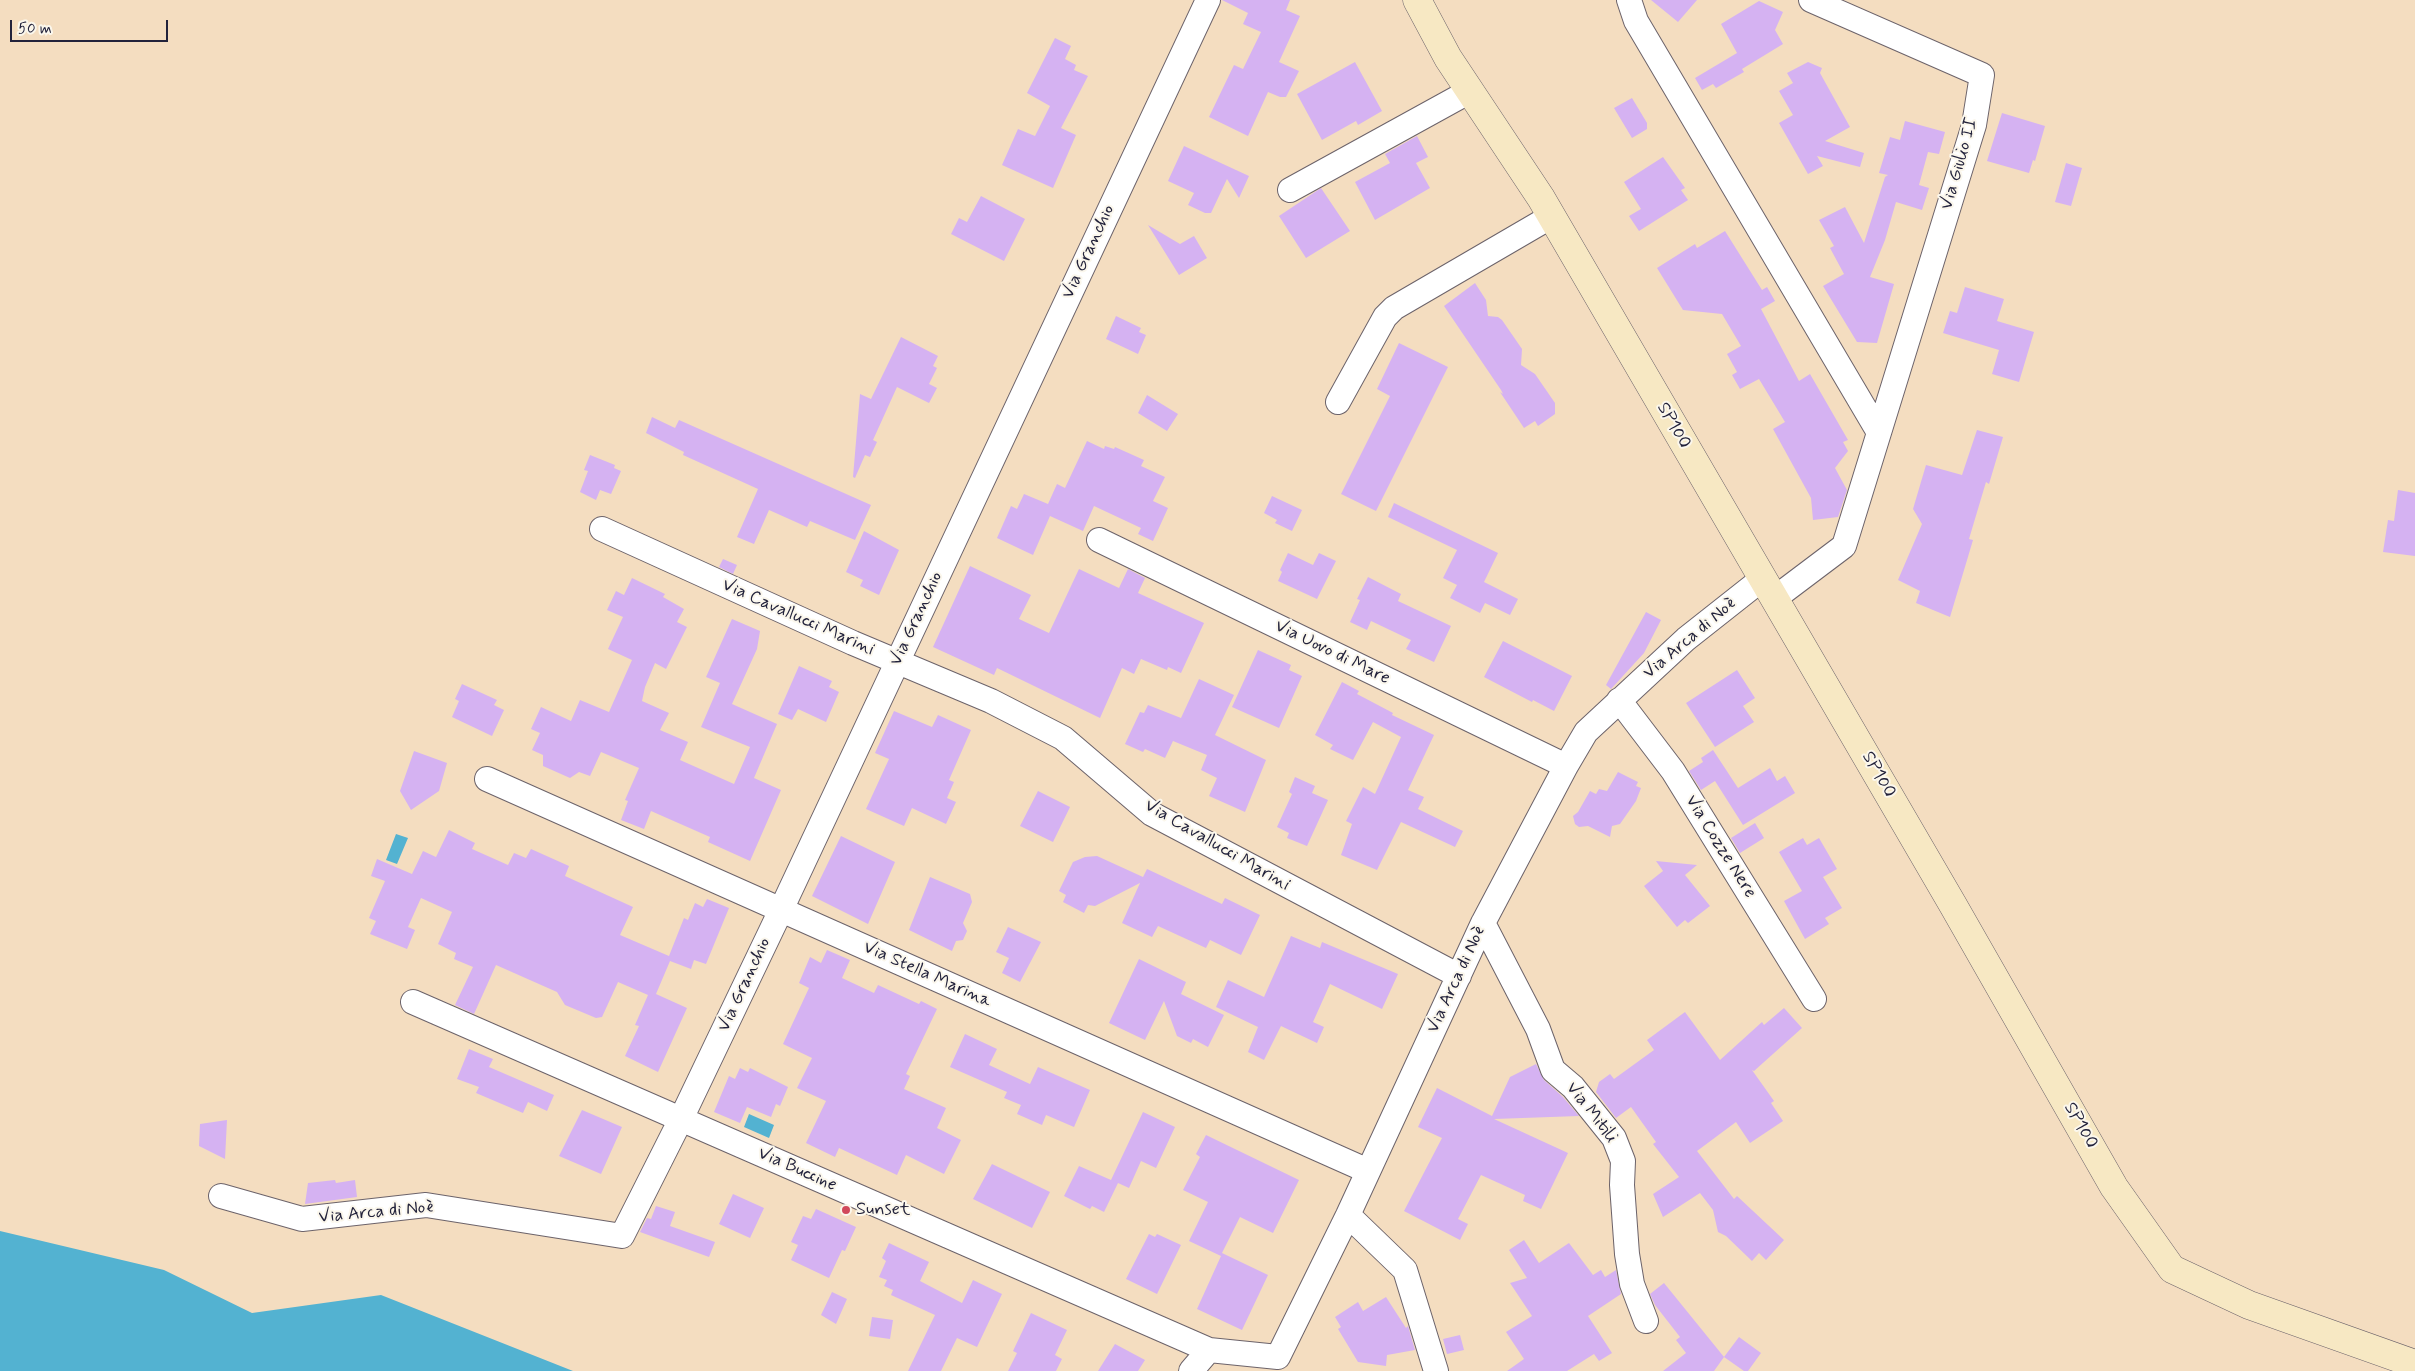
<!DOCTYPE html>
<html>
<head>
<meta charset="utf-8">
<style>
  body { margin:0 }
  #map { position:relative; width:2415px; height:1371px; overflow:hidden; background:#f4ddc0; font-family:Mynerve,sans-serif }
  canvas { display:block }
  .scale { position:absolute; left:10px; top:20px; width:158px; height:22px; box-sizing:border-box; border:2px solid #22223b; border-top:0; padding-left:6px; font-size:15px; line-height:18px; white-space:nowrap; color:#22223b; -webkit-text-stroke:4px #fbf7ec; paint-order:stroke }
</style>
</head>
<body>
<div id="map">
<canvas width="2415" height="1371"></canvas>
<div class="scale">50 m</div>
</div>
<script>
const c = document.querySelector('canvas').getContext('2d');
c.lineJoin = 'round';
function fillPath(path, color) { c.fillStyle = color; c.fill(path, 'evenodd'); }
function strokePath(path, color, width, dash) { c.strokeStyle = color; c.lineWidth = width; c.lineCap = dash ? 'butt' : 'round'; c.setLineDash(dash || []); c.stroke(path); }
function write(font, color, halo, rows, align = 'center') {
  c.font = font + ' Mynerve,sans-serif'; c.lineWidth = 4; c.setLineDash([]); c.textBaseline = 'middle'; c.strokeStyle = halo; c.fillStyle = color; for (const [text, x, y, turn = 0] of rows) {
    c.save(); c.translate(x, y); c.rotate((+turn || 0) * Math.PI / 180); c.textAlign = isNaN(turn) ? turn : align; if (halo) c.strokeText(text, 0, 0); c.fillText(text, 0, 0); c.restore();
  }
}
const water = new Path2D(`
  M396,834L408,838L397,864L386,860Z
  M749,1114L774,1125L769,1138L744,1127Z
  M0,1231L164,1270L252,1313L381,1295L573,1371H0Z`);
const building = new Path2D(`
  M1222,0H1290L1286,10L1300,16L1279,62L1299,71L1286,97H1280L1268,92L1248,136L1209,117L1234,65L1243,69L1261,32L1243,24L1248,13Z
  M1651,0H1697L1678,22Z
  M1759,1L1783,12L1775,30L1783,44L1742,69L1744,72L1716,88L1713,84L1702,90L1695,78L1737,53L1721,24Z
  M1055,38L1071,46L1065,59L1076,65L1074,70L1088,76L1061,128L1076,135L1053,188L1002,165L1018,129L1035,136L1050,106L1027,93Z
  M1355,62L1382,111L1358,125L1356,121L1322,140L1297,94Z
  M1808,62L1822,68L1820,73L1850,127L1825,141L1864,153L1860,167L1817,156L1823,166L1808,174L1779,123L1793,115L1779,91L1793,83L1787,73Z
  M1632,98L1647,123V129L1632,138L1614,108Z
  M2002,113L2045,126L2035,161L2033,160L2029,173L1987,161Z
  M1905,121L1945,132L1939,154L1928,152L1919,185L1929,188L1922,210L1896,202L1885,240L1870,277L1894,284L1877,343L1857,342L1823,286L1844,274L1830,248L1834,246L1819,220L1845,207L1864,243L1885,177L1888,175L1879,173L1890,137L1900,140Z
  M1417,136L1428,157L1416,163L1430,188L1375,220L1355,182L1390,163L1385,154Z
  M1184,146L1249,176L1239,198L1227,179L1211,213H1205L1188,205L1194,193L1168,181Z
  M1663,157L1685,188L1681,190L1688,200L1639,231L1629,216L1641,209L1624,182Z
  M2066,163L2082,168L2071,206L2055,202Z
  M1321,188L1350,231L1306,258L1279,216Z
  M981,196L1025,219L1004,261L951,234L959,218L967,222Z
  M1148,225L1180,244L1194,236L1207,258L1179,275Z
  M1725,231L1762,290L1767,287L1775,301L1761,309L1799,381L1810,374L1848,440L1843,442L1848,451L1835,468L1847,490L1838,517L1813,520L1811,498L1773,429L1785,422L1759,379L1740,389L1732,375L1737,372L1727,354L1741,346L1722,314L1683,310L1657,268L1695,244L1697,248Z
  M1475,283L1486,300L1488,316L1498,317L1502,320L1522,349L1521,365L1535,374L1555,403V414L1538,426L1535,421L1524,428L1500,392L1503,394L1501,390L1444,306Z
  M1965,287L2004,299L1997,321L2034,332L2019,382L1992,374L1999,350L1943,333L1950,311L1957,313Z
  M1116,316L1141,328L1139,332L1146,335L1138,354L1106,339Z
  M901,337L938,356L933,366L937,368L929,384L937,388L929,403L897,387L873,440L877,442L870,457L865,455L855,478L853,477L860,394L871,399Z
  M1399,343L1448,367L1376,511L1341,494L1390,396L1377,389Z
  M1147,395L1178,414L1167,431L1138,413Z
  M652,417L675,428L679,420L871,505L855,540L810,521L807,527L769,510L754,544L737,537L758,489L683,455L684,452L646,433Z
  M1977,430L2003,437L1989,484L1986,482L1969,539L1973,540L1950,617L1916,603L1920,591L1898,580L1922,524L1913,509L1926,465L1962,475Z
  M1087,441L1104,449L1105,446L1114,449L1115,447L1144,460L1141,466L1165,477L1153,501L1168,508L1153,541L1138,534L1141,528L1094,506L1083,531L1050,516L1033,555L997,538L1011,506L1017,509L1024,494L1048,504L1057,484L1065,488Z
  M590,455L615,465L614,468L621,471L611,494L600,490L596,500L580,492L588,471L584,470Z
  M2398,490L2415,493V556L2383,552L2388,520L2394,521Z
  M1272,496L1302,510L1292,531L1275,523L1277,520L1264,513Z
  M1394,503L1498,553L1484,582L1518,599L1510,615L1485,603L1480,613L1450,598L1457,585L1443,578L1457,550L1388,517Z
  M864,531L899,550L879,595L860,586L863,580L846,572Z
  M1288,553L1313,565L1319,553L1336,561L1317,599L1278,581L1282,572L1280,570Z
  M723,559L737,565L733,574L719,567Z
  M970,566L1031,595L1019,619L1049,633L1079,569L1119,588L1128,569L1145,578L1138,593L1204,623L1181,673L1168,667L1167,670L1141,659L1134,674L1122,668L1100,718L997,668L994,675L933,647Z
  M1368,577L1401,594L1398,601L1451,626L1434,662L1406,649L1411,640L1371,621L1367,630L1350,622L1360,600L1357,599Z
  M632,578L665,594L663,597L684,609L677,622L687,627L666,669L655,663L645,687L642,701L669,713L660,730L688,742L680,760L734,784L750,747L701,727L720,683L706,677L732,619L760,631L757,649L732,704L777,724L754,778L781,790L750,861L708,842L710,837L651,811L644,829L621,820L628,801L625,800L639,768L601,752L590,776L579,772L570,778L543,766V755L532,750L540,733L531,729L541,707L571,721L580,700L609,712L632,660L608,649L623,617L607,610L616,591L624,595Z
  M1646,612L1661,620L1644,653L1611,689L1606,685Z
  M1503,641L1572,676L1554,711L1533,700L1532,702L1484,677Z
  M1258,650L1291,665L1289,670L1302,676L1279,728L1232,707Z
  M799,666L832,681L829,687L839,692L826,722L798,709L792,720L778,714Z
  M1737,670L1755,698L1743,706L1754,722L1715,747L1686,703Z
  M1199,679L1234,695L1215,735L1266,760L1245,812L1209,796L1217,778L1201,770L1207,755L1173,741L1165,758L1145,749L1143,752L1125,744L1140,712L1144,713L1148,705L1181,718Z
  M1342,682L1359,691L1357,694L1393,713L1392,715L1434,735L1408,790L1424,797L1418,809L1463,831L1455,847L1401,822L1377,870L1341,855L1352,824L1346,821L1363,787L1375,794L1401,737L1373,722L1353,760L1330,749L1333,745L1315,735Z
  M462,684L497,700L494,705L504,710L492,736L452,717L459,701L455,699Z
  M894,711L932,727L938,715L971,730L949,780L954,782L947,798L956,802L946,824L912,808L904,826L866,809L889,759L875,753Z
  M1713,750L1738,788L1770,768L1777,781L1785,776L1795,793L1743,825L1715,781L1701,790L1689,771L1703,762L1701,758Z
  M414,751L447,763L439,791L411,810L400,791Z
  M1618,772L1638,782L1636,786L1641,788L1636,801L1620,824L1612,826L1610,837L1588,826L1579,827L1575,824L1573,816L1578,812L1590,791L1596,794L1599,789L1607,791Z
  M1295,777L1315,786L1312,793L1328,800L1307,846L1287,838L1289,833L1277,827L1292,794L1289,792Z
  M1038,791L1070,807L1053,842L1020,826Z
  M1755,823L1764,838L1740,853L1731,838Z
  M449,830L475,843L472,849L508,865L514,853L526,858L531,849L569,866L565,876L633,907L620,935L669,956L684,918L688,920L695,903L703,907L707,899L729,908L706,964L694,960L691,969L670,961L656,994L687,1008L658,1072L625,1056L639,1026L635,1025L648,995L618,982L602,1017L596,1018L565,1005L557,992L496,965L474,1014L455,1005L473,967L454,959L456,953L438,944L452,912L421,898L408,927L415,930L407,949L370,934L376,921L369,918L385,881L371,876L377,859L412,874L423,851L436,857Z
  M841,836L895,862L868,924L812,896Z
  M1803,838L1807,845L1819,838L1837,869L1823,877L1842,908L1825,918L1829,924L1805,939L1784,901L1802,891L1779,852Z
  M1097,856L1143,877L1147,869L1222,904L1225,898L1260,915L1241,955L1210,940L1206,948L1158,926L1152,937L1122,923L1140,883L1095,906L1088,905L1084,913L1063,902L1066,895L1059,891L1073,862L1085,857Z
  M1656,861L1697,865L1685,875L1710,906L1688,923L1685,920L1677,927L1644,886L1663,871Z
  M930,877L970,894L972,902L963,923L967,931L963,940L956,941L952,951L909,930Z
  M1008,927L1041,942L1020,982L1002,973L1009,958L996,952Z
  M1291,936L1320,948L1322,942L1398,974L1382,1009L1330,984L1313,1022L1324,1027L1317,1043L1281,1026L1264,1060L1248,1052L1258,1027L1216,1007L1228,980L1264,997Z
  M827,950L850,960L842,978L874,993L878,985L919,1004L921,1001L937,1009L906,1074L910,1076L904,1089L946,1108L937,1128L961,1140L944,1174L906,1155L897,1175L839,1148L835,1157L806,1143L826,1101L797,1088L812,1058L783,1044L809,988L799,983L810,957L821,963Z
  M1139,959L1186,982L1181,994L1224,1015L1208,1047L1193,1039L1191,1043L1177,1036L1164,1001L1145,1040L1109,1023Z
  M1784,1008L1802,1028L1754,1071L1752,1070L1774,1101L1771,1103L1783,1121L1750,1143L1736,1122L1697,1151L1734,1199L1737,1196L1784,1240L1766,1260L1759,1253L1752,1261L1726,1236L1718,1232L1713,1210L1700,1193L1663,1217L1653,1194L1679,1177L1653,1144L1656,1142L1631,1107L1616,1118L1596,1092L1599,1082L1610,1074L1614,1079L1654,1050L1647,1040L1685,1012L1720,1060L1762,1022L1764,1025Z
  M965,1034L997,1049L989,1065L1030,1084L1038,1067L1090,1090L1074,1127L1046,1115L1042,1125L1017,1114L1021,1105L1004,1098L1007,1092L950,1067Z
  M469,1049L493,1059L489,1067L554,1095L547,1111L528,1102L523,1113L476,1093L479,1087L457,1079Z
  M1536,1064L1544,1080L1563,1097L1579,1116L1494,1119L1568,1153L1541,1209L1523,1201L1525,1195L1481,1175L1458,1219L1468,1224L1460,1240L1404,1211L1442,1138L1418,1127L1437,1088L1492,1116L1510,1077Z
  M740,1068L748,1072L750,1068L788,1087L780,1106L776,1104L771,1117L747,1107L740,1123L714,1112L729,1076L735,1079Z
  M582,1110L622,1127L601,1174L559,1156Z
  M1143,1112L1175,1127L1156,1168L1141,1161L1129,1188L1118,1183L1104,1212L1092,1206L1090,1209L1064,1196L1079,1166L1111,1180Z
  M227,1120L225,1159L199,1146L200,1124Z
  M1206,1135L1299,1180L1273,1233L1240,1217L1222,1253L1268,1275L1242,1330L1197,1309L1221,1256L1189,1241L1208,1202L1183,1190L1200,1157L1196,1154Z
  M992,1164L1050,1192L1032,1228L973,1199Z
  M335,1180L336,1183L355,1180L357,1197L305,1204L308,1183Z
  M733,1194L764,1208L750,1238L719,1224Z
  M656,1206L675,1212L670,1226L715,1242L709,1257L640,1232L647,1218L651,1219Z
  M816,1209L856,1227L845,1251L842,1250L829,1278L791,1260L798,1245L791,1242L803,1216L811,1219Z
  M1149,1234L1155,1237L1157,1234L1181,1245L1157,1294L1126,1279Z
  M1524,1240L1539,1263L1569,1243L1593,1275L1601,1270L1605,1277L1616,1270L1621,1294L1588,1316L1612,1353L1599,1361L1594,1354L1567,1371H1507L1524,1359L1506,1332L1532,1316L1510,1283L1527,1278L1509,1250Z
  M889,1243L929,1262L920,1281L962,1303L973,1280L1002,1294L977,1347L957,1338L941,1371H908L935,1315L891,1295L893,1290L884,1286L887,1280L879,1277L886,1261L882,1258Z
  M1664,1283L1724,1357L1714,1371H1663L1686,1353L1676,1340L1680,1337L1655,1305L1650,1294Z
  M832,1292L847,1299L836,1324L821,1315Z
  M1386,1297L1406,1328L1408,1326L1415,1350L1387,1355L1386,1366L1358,1362L1338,1329L1341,1327L1335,1317L1358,1302L1363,1311Z
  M1031,1313L1067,1330L1055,1355L1062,1359L1056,1371H1008L1017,1353L1013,1351Z
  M872,1317L893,1320L890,1339L869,1336Z
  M1460,1335L1464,1350L1447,1354L1443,1339Z
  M1739,1337L1761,1353L1748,1371H1744L1724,1357Z
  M1115,1344L1145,1360L1138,1371H1098Z`);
const minor = new Path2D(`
  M1629,0L1636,21L1878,431
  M1290,190L1470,91
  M1338,402L1385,317L1394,308L1552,216
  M602,529L853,643L991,701L1063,738L1152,814L1459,976
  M1099,540L1566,766
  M1775,598L1844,546L1974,125L1982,75L1811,0
  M1619,700L1673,771L1814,999
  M487,779L1368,1171
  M1483,923L1538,1029L1553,1070L1573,1087L1614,1138L1623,1161L1622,1185L1627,1254L1632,1284L1646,1321
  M413,1002L1209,1350L1278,1357L1348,1215L1483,923L1566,766L1586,732L1686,639L1762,579
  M221,1196L302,1219L426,1205L622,1236L681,1119L781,910L1208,0
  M1348,1215L1405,1270L1436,1371
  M1191,1371L1209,1350`);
const secondary = new Path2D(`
  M1417,0L1448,58L1541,198L1953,905L2114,1187L2172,1269L2249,1305L2415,1364`);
const markers = [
  [846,1210,5,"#d1495b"]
];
const streetNames = [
  ["Via Giulio II",1960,164,-74],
  ["Via Granchio",1089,252,-65],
  ["SP100",1673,426,60],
  ["Via Cavallucci Marini",798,618,24],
  ["Via Granchio",917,619,-65],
  ["Via Arca di Noè",1690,639,-40],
  ["Via Uovo di Mare",1332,653,26],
  ["SP100",1878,775,60],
  ["Via Cavallucci Marini",1217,846,30],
  ["Via Cozze Nere",1720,847,58],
  ["Via Stella Marina",927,975,24],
  ["Via Arca di Noè",1457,980,-65],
  ["Via Granchio",745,985,-65],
  ["Via Mitili",1591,1113,52],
  ["SP100",2080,1126,60],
  ["Via Buccine",797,1170,24],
  ["Via Arca di Noè",376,1213,-5]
];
const poiNames = [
  ["Sunset",856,1210]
];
fillPath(water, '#53b2d1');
fillPath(building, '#d5b2f2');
strokePath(minor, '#6c636a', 26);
strokePath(secondary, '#6c636a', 29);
strokePath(minor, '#fff', 24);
strokePath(secondary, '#f7e8c3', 28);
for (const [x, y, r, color] of markers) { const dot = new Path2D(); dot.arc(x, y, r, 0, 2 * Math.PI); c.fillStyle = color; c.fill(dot); strokePath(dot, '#fbf7ec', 2); }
write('18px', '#22223b', '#fbf7ec', streetNames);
write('18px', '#22223b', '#fbf7ec', poiNames, 'left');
</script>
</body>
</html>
